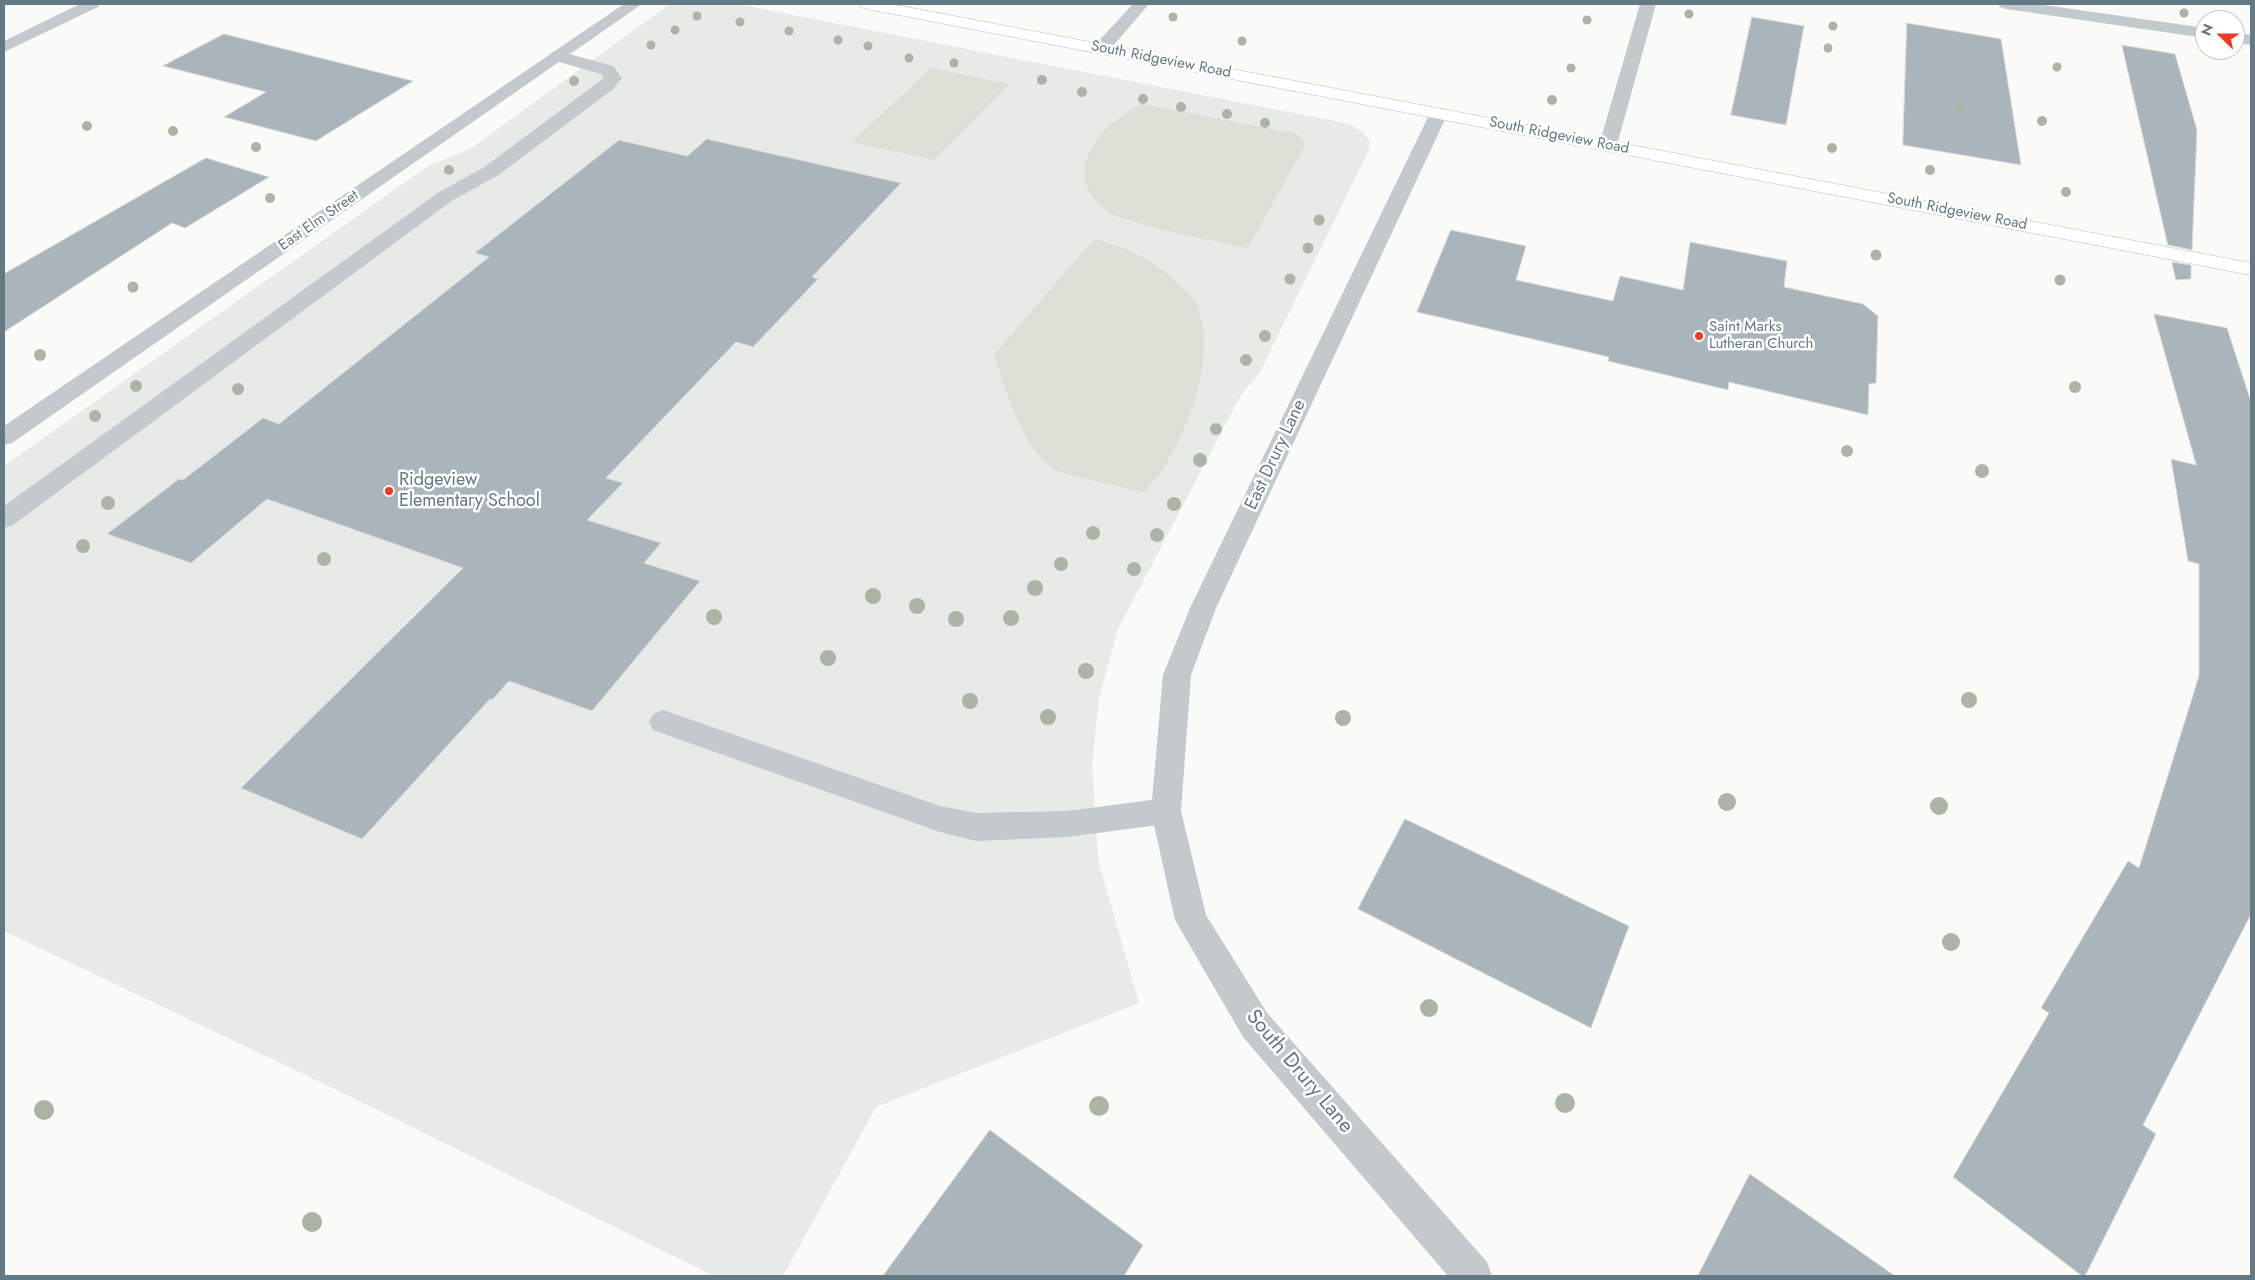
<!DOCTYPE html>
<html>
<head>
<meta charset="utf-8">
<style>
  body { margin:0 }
  #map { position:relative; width:2255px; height:1280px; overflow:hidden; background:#fafaf7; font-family:Jost,sans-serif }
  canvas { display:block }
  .frame { position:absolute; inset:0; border:5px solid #637a85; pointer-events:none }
  .north { position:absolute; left:2195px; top:10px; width:50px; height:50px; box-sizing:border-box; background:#fff; border:1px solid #c1cace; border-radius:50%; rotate:292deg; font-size:14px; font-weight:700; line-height:20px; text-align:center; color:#637a85 }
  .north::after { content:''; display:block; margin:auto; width:18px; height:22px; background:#f03a21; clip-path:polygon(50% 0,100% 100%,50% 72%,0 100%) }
</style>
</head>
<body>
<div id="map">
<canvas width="2255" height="1280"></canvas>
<div class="frame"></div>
<div class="north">N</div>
</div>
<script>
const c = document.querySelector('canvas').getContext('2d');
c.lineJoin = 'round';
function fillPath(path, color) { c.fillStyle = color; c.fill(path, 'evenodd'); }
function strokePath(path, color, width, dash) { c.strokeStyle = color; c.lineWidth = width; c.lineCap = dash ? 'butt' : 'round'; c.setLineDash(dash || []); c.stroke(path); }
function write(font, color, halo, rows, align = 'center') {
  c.font = font + ' Jost,sans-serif'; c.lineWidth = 5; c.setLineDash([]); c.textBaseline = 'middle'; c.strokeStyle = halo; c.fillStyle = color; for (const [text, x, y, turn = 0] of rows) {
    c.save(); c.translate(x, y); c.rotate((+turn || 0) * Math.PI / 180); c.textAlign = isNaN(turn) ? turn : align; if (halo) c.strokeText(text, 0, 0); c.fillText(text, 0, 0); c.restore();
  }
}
const built = new Path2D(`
  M670,4H737L1350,124L1362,132L1370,141L1369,150L1260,372L1241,395L1117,631L1099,699L1092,764L1098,860L1139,1003L876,1107L783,1276H714L343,1093L4,931V466L428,166L470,149Z`);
const green = new Path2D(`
  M931,68L1009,84L934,160L852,142Z
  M1142,104L1297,134L1306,143L1248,248C1210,240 1172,233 1136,222C1128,219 1117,218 1110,213C1092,201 1078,181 1087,159C1097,132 1117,117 1142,104Z
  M1094,239C1131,249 1149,257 1177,283C1184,289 1193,297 1197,306C1217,353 1191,424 1165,465C1160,474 1151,483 1145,492C1128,488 1062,476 1051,467C1021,443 1006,391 994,355Z`);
const building = new Path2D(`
  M1752,17L1804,26L1786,125L1731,115Z
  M1907,23L2001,39L2021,165L1903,145Z
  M224,34L413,81L316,141L224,117L266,92L163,66Z
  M2122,45L2175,54L2197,130L2192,250L2168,245Z
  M707,139L901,183L812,277L818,279L753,347L736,342L606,478L623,483L587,520L661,543L644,563L700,581L592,711L509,681L492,700L490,699L362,839L241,788L463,568L267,499L191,563L107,534L179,479L183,480L263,418L279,424L489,257L475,253L619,140L687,156Z
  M206,158L269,177L185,228L172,223L4,332V274Z
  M1451,230L1526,246L1516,280L1613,301L1620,276L1683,290L1690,242L1787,261L1784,287L1863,304L1878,316L1876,383L1869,384L1868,415L1729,382L1728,390L1608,361L1609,357L1417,312Z
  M2172,262L2191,265V279L2176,280Z
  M2154,314L2227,328L2251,402V914L2143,1125L2156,1134L2085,1276H2082L1953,1177L2049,1013L2041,1008L2128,861L2139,868L2199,676V564L2188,561L2171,459L2196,465Z
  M1405,819L1629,926L1591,1028L1358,909Z
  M990,1130L1143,1245L1124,1276H883Z
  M1750,1174L1895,1276H1698Z`);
const service = new Path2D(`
  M558,51L613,66L622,78L613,89L497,176L453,200L13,525L4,528V506L439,192L483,168L604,78L601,74L552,60L550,56L552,52Z
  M663,710L940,806L976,813L1067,811L1166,798L1177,802L1181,811L1177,820L1166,824L1067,837L976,841L940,832L653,730L649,722L653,714Z`);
const minor = new Path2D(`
  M80,4H100L98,7L4,52V41Z
  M624,4H642L12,443L4,445V426Z
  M1133,4H1149L1107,53H1095L1093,49L1095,45Z
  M1640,4H1656L1617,145L1615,149L1608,151L1601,149L1599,145Z
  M1998,4H2037L2205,28V38L2006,9L2000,7Z
  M2235,33L2251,35V45L2235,43Z
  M1439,108L1445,109L1448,113L1216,608L1191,675L1181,811L1206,915L1267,1013L1487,1262L1492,1276H1448L1243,1037L1175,920L1151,811L1163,675L1190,608L1430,113L1433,109Z`);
const secondary = new Path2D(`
  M859,4H891L2251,263V275L867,9L861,7Z`);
const trees = [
  [2184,13,4.5],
  [1689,14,4.5],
  [697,16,4.5],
  [1173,17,4.5],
  [1587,20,4.5],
  [740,22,4.5],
  [1833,26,4.5],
  [675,30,4.5],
  [789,31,4.5],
  [838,40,4.5],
  [1242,41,4.5],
  [651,45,4.5],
  [868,46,4.5],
  [1828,48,4.5],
  [909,58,4.5],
  [954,63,4.5],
  [2057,67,4.5],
  [1571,68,4.5],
  [1042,80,5],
  [574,81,5],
  [1082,92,5],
  [1143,99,5],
  [1552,100,5],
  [1960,106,5],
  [1181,107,5],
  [1227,114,5],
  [2042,121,5],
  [1265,123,5],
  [87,126,5],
  [173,131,5],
  [256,147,5],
  [1832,148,5],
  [449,170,5],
  [1930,170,5],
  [2066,192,5],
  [270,198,5],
  [1319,220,5.5],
  [1308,248,5.5],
  [1876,255,5.5],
  [1290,279,5.5],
  [2060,280,5.5],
  [133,287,5.5],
  [1265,336,6],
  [40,355,6],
  [1246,360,6],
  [136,386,6],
  [2075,387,6],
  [238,389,6],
  [95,416,6],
  [1216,429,6],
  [1847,451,6],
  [1200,460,7],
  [1982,471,7],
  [108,503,7],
  [1174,504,7],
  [1093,533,7],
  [1157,535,7],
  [83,546,7],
  [324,559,7],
  [1061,564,7],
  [1134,569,7],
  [1035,588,8],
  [873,596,8],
  [917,606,8],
  [714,617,8],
  [1011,618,8],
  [956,619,8],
  [828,658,8],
  [1086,671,8],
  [1969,700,8],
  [970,701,8],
  [1048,717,8],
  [1343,718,8],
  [1727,802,9],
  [1939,806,9],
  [1951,942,9],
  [1429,1008,9],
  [1565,1103,10],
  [1099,1106,10],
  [44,1110,10],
  [312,1222,10]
];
const markers = [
  [1699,336,5,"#f03a21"],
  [389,491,5,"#f03a21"]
];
const farStreetnames = [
  ["South Ridgeview Road",1161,60,11],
  ["South Ridgeview Road",1559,136,11],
  ["South Ridgeview Road",1957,212,11],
  ["East Elm Street",319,221,-35]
];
const farPoinames = [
  ["Saint Marks",1709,327],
  ["Lutheran Church",1709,344]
];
const streetNames = [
  ["East Drury Lane",1276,455,-65]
];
const poiNames = [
  ["Ridgeview",399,481],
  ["Elementary School",399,502]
];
const nearStreetnames = [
  ["South Drury Lane",1299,1072,50]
];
fillPath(built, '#e8eae8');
fillPath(green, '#dae0d6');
fillPath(building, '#a9b5ba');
strokePath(building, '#dcdbd9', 1);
strokePath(secondary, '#b5bdc1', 1);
fillPath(service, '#c3c9cc');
fillPath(minor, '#c3c9cc');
fillPath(secondary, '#fff');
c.fillStyle = '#abb4a5';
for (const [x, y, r] of trees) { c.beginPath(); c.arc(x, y, r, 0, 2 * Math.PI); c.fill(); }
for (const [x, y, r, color] of markers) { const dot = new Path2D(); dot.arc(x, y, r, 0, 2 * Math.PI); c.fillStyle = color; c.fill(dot); strokePath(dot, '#fff', 2); }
write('15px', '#637a85', '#fff', farStreetnames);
write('15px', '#637a85', '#fff', farPoinames, 'left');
write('18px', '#637a85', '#fff', streetNames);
write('18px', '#637a85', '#fff', poiNames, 'left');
write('21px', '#637a85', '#fff', nearStreetnames);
</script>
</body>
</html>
